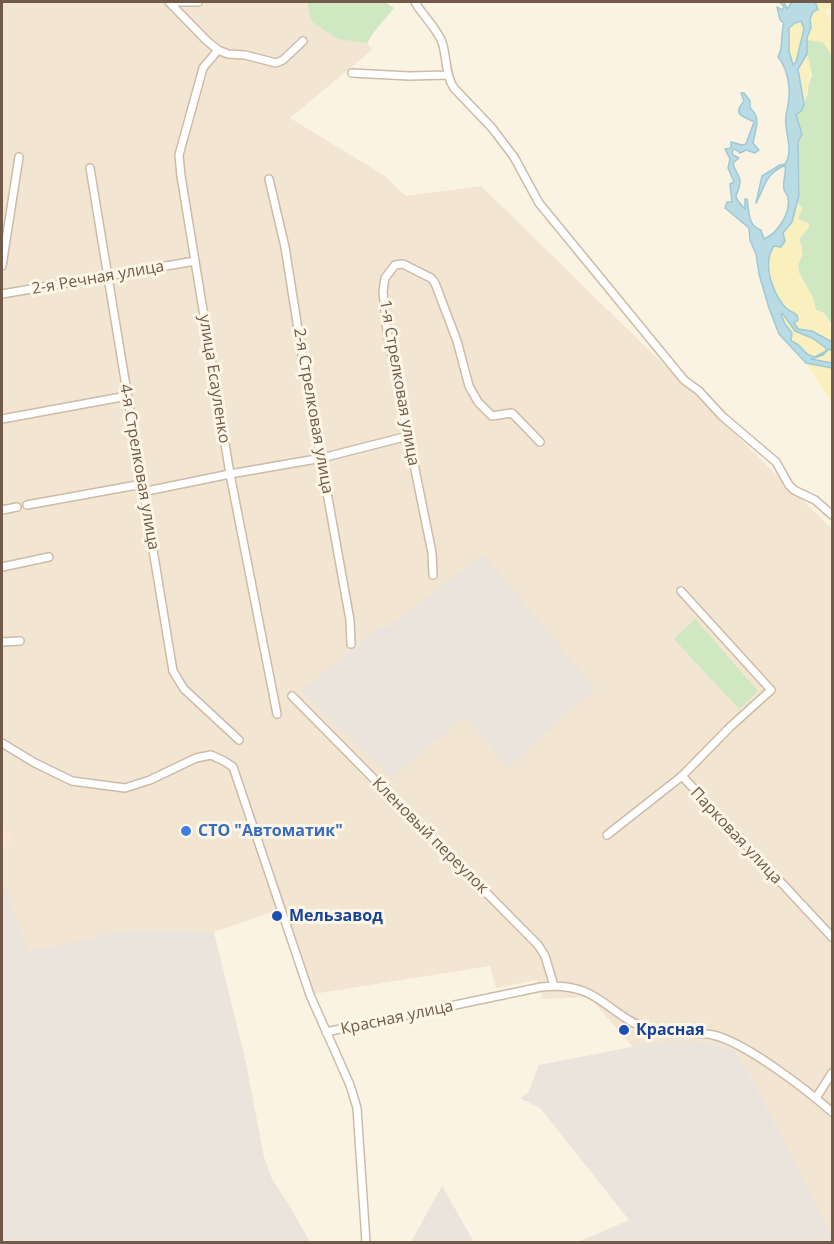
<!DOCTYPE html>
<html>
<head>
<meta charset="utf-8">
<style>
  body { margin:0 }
  #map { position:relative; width:834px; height:1244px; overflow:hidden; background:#fbf3e2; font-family:"Open Sans",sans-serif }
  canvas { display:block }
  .frame { position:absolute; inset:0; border:3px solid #725a4a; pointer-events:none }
</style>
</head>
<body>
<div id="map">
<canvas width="834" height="1244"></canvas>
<div class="frame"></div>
</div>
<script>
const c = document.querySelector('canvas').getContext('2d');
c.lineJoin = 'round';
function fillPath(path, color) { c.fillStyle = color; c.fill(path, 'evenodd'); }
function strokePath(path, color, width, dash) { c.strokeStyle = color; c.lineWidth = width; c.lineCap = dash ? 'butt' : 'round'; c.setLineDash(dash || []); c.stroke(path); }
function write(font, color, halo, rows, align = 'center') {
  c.font = font + ' "Open Sans",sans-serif'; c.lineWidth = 6; c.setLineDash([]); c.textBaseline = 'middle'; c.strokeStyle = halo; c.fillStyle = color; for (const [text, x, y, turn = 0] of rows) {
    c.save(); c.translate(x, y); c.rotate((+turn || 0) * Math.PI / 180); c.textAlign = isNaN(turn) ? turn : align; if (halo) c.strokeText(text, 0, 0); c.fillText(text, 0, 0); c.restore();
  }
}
const residential = new Path2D(`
  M2,2H340L372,50L290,118L385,176L406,196L481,186L832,529V1236L753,1081L735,1051L643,1045L633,1047L589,997L543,999L537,980L496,988L490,966L313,994L284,908L214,932L127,930L28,951L2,877V851L13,837L2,826ZM390,626L508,768L465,717L392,776L380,628Z`);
const commercial = new Path2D(`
  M2,826L13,837L2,851Z`);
const industrial = new Path2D(`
  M483,554L595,688L508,768L465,717L392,777L301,691L380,627L390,626Z
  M2,877L28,951L127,930L214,932L246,1063L264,1157L272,1179L289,1205L310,1242H2Z
  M677,1041L711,1043L735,1051L753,1081L832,1236V1242H578L629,1220L541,1109L520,1098L528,1093L539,1065L642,1045Z
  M442,1186L474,1242H411Z`);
const green = new Path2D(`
  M307,2H385L394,8L374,32L367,43L338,39L312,22Z
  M810,39L823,42L832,55V325L824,313L816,310L813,298L799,273L798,264L802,248L799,239L809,227L808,223L798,219L802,208L796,201L800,192L798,142L802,134L796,116L808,94V86L812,75L807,54V40Z
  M695,619L758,691L739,709L674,639Z`);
const sand = new Path2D(`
  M815,2H832V10L828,9L826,11L832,22V55L823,42L807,40L813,12L817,10Z
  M802,21L804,29L796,63L793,65L789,51L790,27L795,22Z
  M807,54C812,71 811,68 808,85C807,92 808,94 804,100C795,82 796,69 807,54Z
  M796,201L802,208L798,219L810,225L799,239L803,255L798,264L799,273L813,298L816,310C830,315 832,327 832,342L812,331L798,329L794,323L797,315L785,308L774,288L768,261L769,253L792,222Z
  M781,314H783L795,331L812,338L826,348V351L815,357C800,353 805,345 791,341L792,332L785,324Z
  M829,349L832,351V363L811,359L823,355Z
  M806,363L832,368V403Z`);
const water = new Path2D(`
  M777,2H784L787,9L792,2H815L818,9L813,12L810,19L811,27L807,38V54L798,69L804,104L802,110L796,115L802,134L798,142L799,195L792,222L783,233L785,241L781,247L774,246C762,263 772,291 784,306C787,310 793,312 797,315L798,320L794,323L798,329L812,331L832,342V351L829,349L823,355L811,359L832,363V368L806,363L779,334L769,308L759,274L756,254L750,240L749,228L725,208L727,202H732L730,184L734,182L728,168L730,159L725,149L731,148V142L742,145L746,144L754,122C745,116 731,116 744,101L741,93H744L750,101V108C762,117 755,131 753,143L759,150L755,153L746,150L740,153L735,149L732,151L733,155L739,158L733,163C734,171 740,174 740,182C740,197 728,191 745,209V199H747C749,210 748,227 761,230L764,239C778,233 791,213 788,197C787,194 784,192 784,189C782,181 787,173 785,165C763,176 766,186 756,203L762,176L780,165L785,164C795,150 783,129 786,115C788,107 790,96 789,87C788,77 785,65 778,57C784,47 780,34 784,23L780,20L777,7L782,10L784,7L781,3ZM801,21L804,29L796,62L793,65L789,51V28L795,23ZM781,314H783L795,331L812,338L826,348V351L815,357C801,354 804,345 791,341L792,333L785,324Z`);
const street = new Path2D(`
  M169,2L206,40L218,50L228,54L245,55L276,63L283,60L303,41
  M171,2H198
  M415,2C422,15 436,27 442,42C447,57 445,75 454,88L492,128L514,157L539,203L684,380L699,391L722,416L776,462L789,485L794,490L815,500L832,515
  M218,50L203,68L179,155L181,176L230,474L277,714
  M352,73L409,76L448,75
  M90,168L173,671L184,689L239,740
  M269,179L285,247L302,354L350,620L351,644
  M2,266L19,157
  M2,294L195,261
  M2,419L127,396
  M27,505L137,485L142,492L230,474L322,458L408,436
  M2,510L17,507
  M2,567L49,557
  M433,575L432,553L387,331L383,291L385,278L395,265L403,264L431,278L435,283L457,341L469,386L478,402L492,416L512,413L540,442
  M681,591L771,690L730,727L682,776
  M2,642L20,641
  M292,696L538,945L545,956L554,986
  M2,743L35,763L72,781L125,788L150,780L196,758L211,755L224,761L233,767L310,995L350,1085L357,1108L366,1242
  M607,835L682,776L832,937
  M326,1032L541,987C601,980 607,1018 654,1031C672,1036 694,1030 713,1035C745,1042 807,1090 832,1112
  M816,1098L832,1073`);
const markers = [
  [186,831,6,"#3f7fe0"],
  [277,916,6,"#1a4fb4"],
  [624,1030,6,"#1a4fb4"]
];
const streetNames = [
  ["2-я Речная улица",98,278,-10],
  ["улица Есауленко",214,379,81],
  ["1-я Стрелковая улица",399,383,80],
  ["2-я Стрелковая улица",313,411,80],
  ["4-я Стрелковая улица",139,467,80],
  ["Кленовый переулок",430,836,45],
  ["Парковая улица",736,836,47],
  ["Красная улица",397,1018,-12]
];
const shopNames = [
  ["СТО \"Автоматик\"",198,831]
];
const transitNames = [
  ["Мельзавод",289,916],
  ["Красная",636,1030]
];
fillPath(residential, '#f2e5d1');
fillPath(commercial, '#fbe3d6');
fillPath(industrial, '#eae4dd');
fillPath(green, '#cfe8c2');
fillPath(sand, '#faf0be');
fillPath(water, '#b8dbe4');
strokePath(water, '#9ec9d5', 1.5);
strokePath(street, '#ccbba9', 10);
strokePath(street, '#fff', 7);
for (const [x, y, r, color] of markers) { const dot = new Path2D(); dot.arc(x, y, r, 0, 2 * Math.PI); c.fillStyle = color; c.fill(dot); strokePath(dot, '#fef7e8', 2); }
write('16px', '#725a4a', '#fef7e8', streetNames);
write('bold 16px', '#366cbe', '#fef7e8', shopNames, 'left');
write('bold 16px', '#164399', '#fef7e8', transitNames, 'left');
</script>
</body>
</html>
